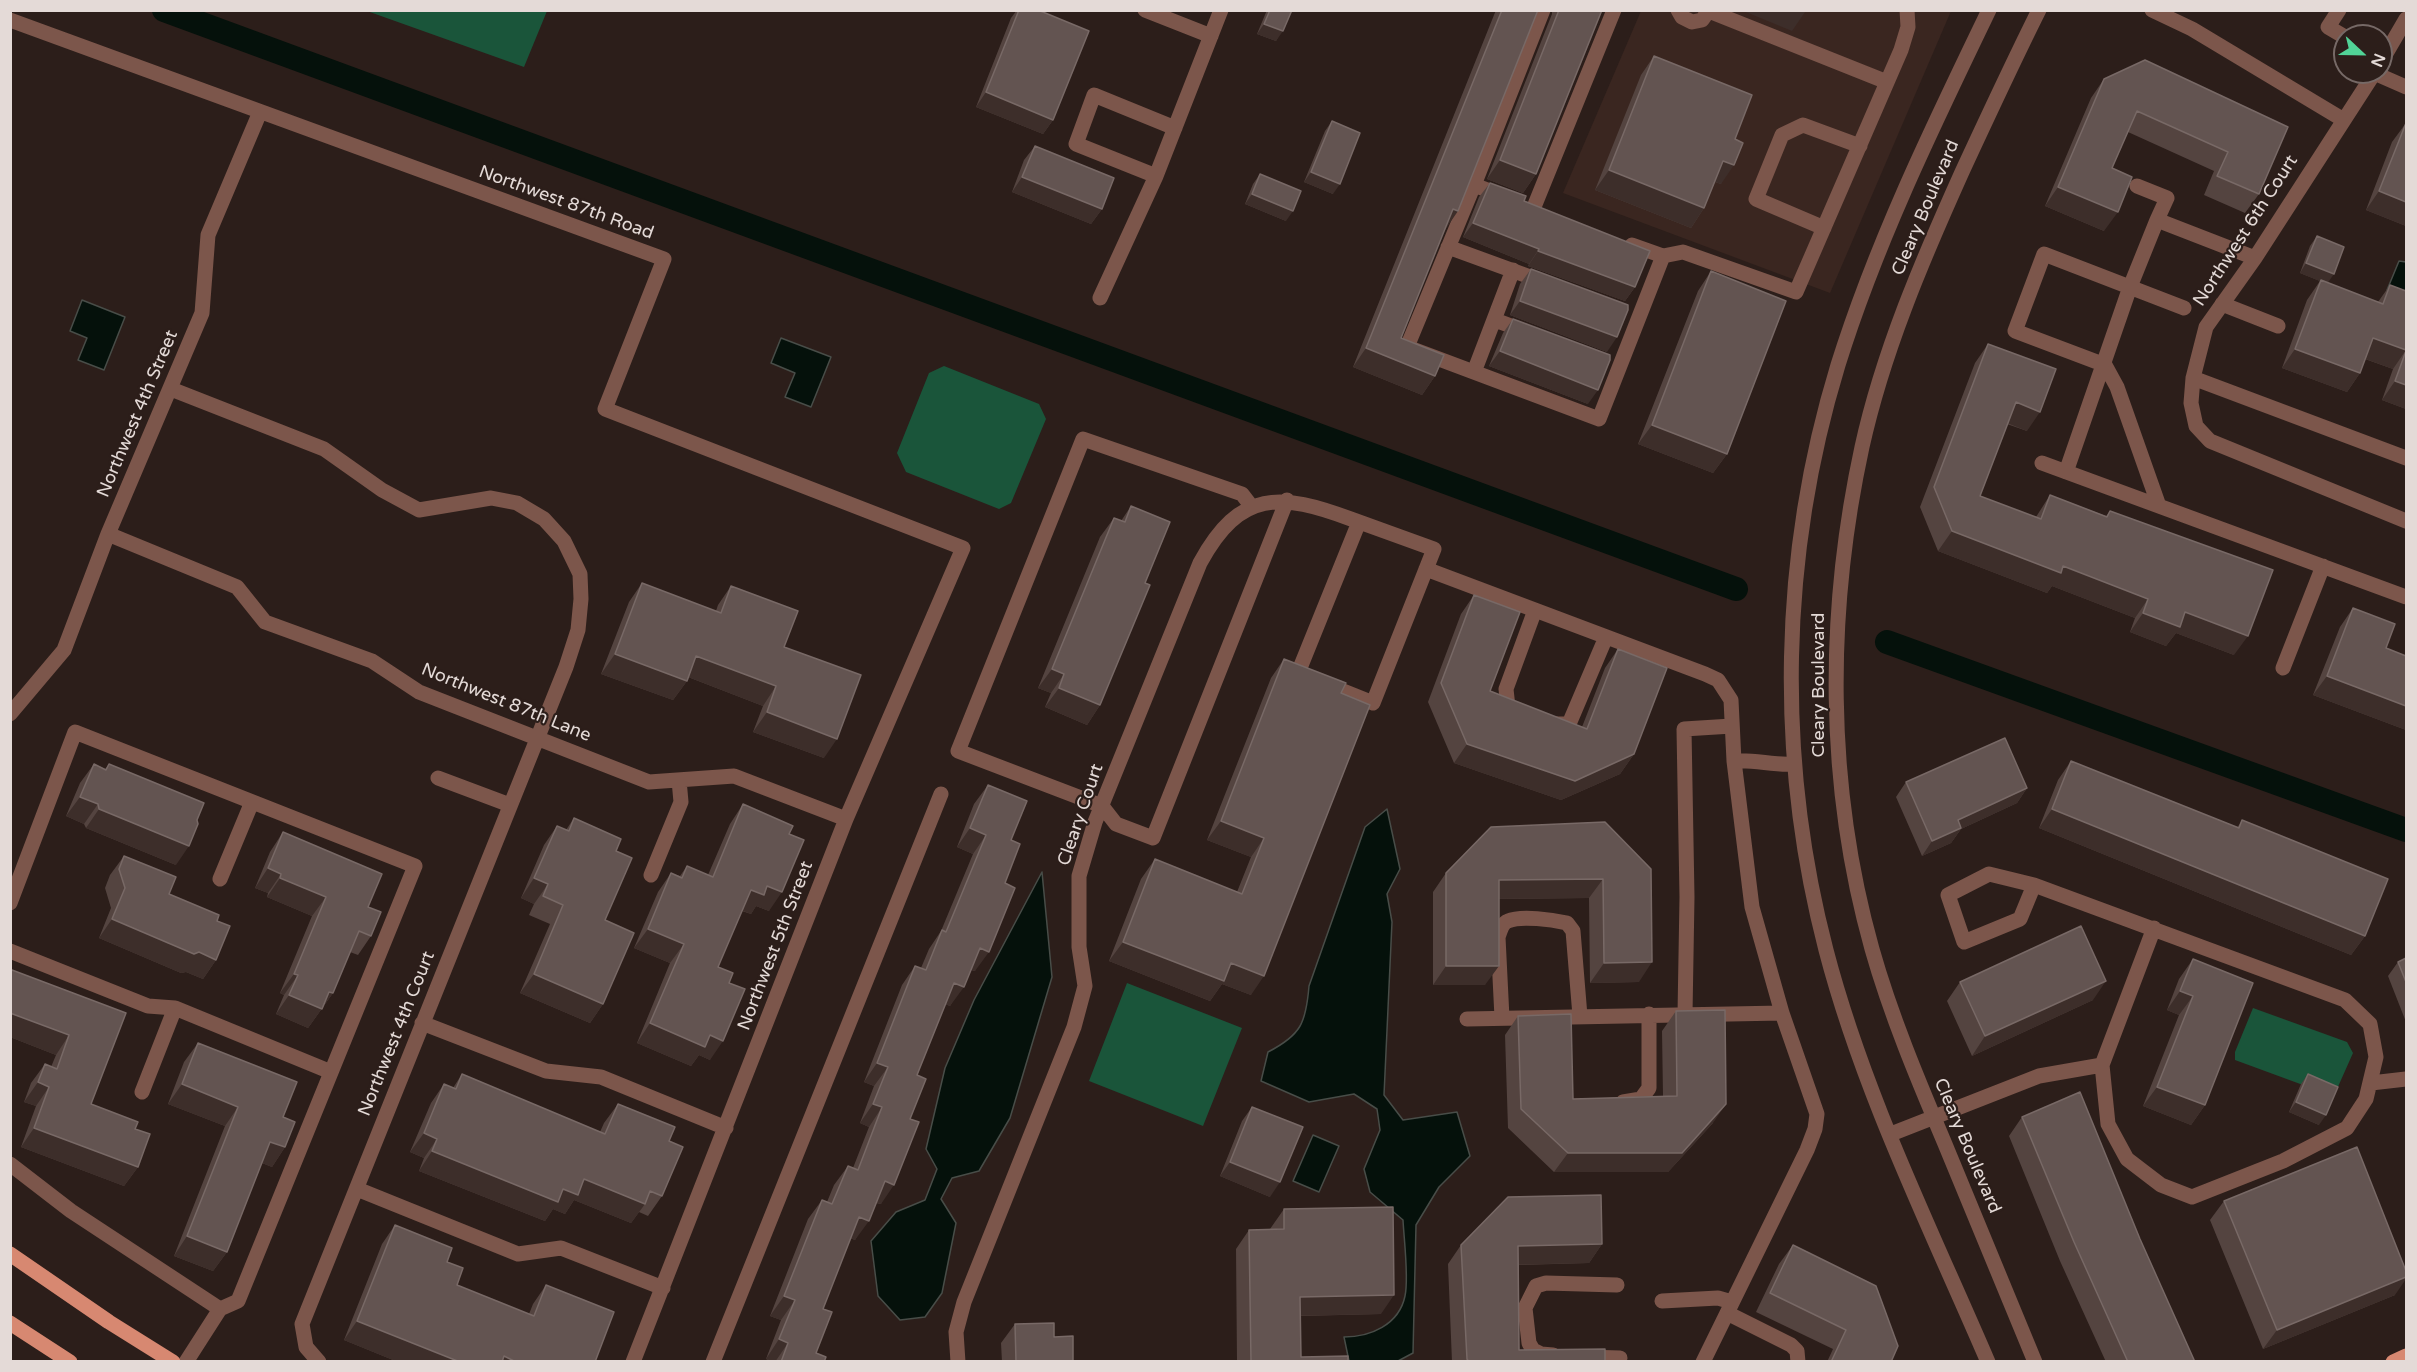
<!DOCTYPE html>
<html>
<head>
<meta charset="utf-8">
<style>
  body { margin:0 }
  #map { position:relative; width:2417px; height:1372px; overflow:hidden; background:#2c1e1a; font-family:"Varela Round",sans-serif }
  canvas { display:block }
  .frame { position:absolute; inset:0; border:12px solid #e4dad7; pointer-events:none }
  .north { position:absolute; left:2333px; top:24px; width:60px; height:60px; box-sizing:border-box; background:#2c1e1a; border:2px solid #766966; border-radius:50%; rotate:112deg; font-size:16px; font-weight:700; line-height:24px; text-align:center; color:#e4dad7 }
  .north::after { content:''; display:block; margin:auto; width:21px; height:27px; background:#51d397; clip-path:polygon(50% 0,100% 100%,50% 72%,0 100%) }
</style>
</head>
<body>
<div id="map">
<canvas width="2417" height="1372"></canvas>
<div class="frame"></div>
<div class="north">N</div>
</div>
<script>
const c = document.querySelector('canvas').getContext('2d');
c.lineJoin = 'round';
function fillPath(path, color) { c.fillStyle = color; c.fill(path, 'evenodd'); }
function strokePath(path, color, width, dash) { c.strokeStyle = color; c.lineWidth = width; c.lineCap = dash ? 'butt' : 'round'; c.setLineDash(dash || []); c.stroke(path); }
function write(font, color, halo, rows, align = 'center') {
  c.font = font + ' "Varela Round",sans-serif'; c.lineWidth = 4.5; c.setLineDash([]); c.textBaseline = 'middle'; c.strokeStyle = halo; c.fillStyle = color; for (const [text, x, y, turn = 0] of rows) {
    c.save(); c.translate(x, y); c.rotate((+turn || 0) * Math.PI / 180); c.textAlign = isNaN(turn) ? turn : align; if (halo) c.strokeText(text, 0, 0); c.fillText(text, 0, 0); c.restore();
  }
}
const built = new Path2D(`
  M1641,11H1951L1830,293L1563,193Z`);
const green = new Path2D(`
  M367,11L547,10V11L524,67Z
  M944,366L1039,404L1046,419L1011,503L999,509L906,472L897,453L929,373Z
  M1127,983L1242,1028L1203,1126L1089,1081Z
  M2253,1008L2347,1042L2353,1053L2337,1089L2322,1092L2235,1060V1052Z`);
const water = new Path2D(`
  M2399,261L2406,262V300L2387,290Z
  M82,300L125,317L104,370L78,360L87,338L70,331Z
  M781,338L831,357L811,407L785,397L795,373L771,363Z
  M1387,809L1400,869L1387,894L1392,922L1384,1095L1403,1120L1457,1112L1470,1156L1439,1187L1416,1225L1413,1353L1398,1361H1349L1344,1337C1370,1337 1399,1325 1405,1296C1409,1278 1404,1240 1403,1220L1370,1192L1364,1169L1380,1130L1377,1109L1354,1094L1309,1102L1261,1081L1268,1052C1301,1035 1306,1023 1309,986L1365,827Z
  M1042,872L1052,977L1010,1118L979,1171L952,1178L941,1199L956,1223L942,1293L925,1317L900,1320L878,1296L871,1241L896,1212L925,1200L937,1169L926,1149L945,1068L974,1000Z
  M1313,1135L1339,1146L1319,1192L1293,1181Z`);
const canal = new Path2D(`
  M164,10L1736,589
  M1887,642L2406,830`);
const minor = new Path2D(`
  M1145,10L1211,36
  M1678,10L1682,17L1692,22L1702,20L1709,10
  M2152,10L2192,29L2342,119
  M2339,10L2328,27L2345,37
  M1709,11L1887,82
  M10,20L664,259L605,409L963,548L846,819L633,1362
  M2381,62L2406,19
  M2375,72L2255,258L2206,327L2193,378L2191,403L2196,426L2210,441L2406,521
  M2374,73L2406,87
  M1156,176L1076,144L1094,95L1175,128
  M1474,185L1407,347L1599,419L1663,256
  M2137,186L2167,198L2157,220
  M1503,196L1474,185L1543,10
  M1534,207L1614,10
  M1824,228L1756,199L1782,135L1803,125L1860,146
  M1632,245L1663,256L1683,252L1796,292L1901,50L1908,27L1907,10
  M1448,247L1544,282
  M1100,298L1156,176L1221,10
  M2222,304L2278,326
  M1495,320L1527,332
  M1474,372L1513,270
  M2193,378L2406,458
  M171,389L324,449L382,490L419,510L491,498L517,503L544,519L564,541L580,574L581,599L578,630L566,667L302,1324L306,1347L319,1362
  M2042,463L2406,597
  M2066,472L2130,287L2157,220L2255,258
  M2159,506L2117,387L2105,365L2015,331L2044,254L2184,308
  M1252,507L1242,494L1083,439L958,751L1102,806L1116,824L1153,838L1287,500
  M108,534L237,587L265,622L372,661L419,692L649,782L734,776L846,819
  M1426,569L1705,674L1718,680L1731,700L1734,761L1752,907L1782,1013L1817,1114L1815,1129L1807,1150L1703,1362
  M2283,668L2323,566
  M1516,711L1508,707L1506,689L1535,610
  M10,714L64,650L108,534L202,313L208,235L260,112
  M1552,724H1569L1606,637
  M1734,761C1755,759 1774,766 1794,764
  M438,778L510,805
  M651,875L681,802L679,780
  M220,879L252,802
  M2034,885L2020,919L1964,942L1948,895L1989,874L2034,885L2345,1000L2370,1024L2376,1057L2366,1099L2347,1128L2283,1161L2192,1197L2161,1185L2127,1159L2108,1124L2102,1065
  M10,903L75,732L415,866L238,1301L220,1309
  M10,951L148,1006L175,1008L331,1072
  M1685,1014L1687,897L1684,729L1732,726
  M1502,1018L1498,937C1500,932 1502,923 1508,921C1521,915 1553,920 1567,923L1573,931L1580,1016
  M1467,1019L1782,1013
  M422,1023L546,1071L601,1077L726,1128
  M2371,1083L2406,1079
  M142,1092L175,1008
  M1623,1102L1641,1099L1649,1088V1014
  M1891,1134L2039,1076L2102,1065L2154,928
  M10,1164L71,1211L220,1309L186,1362
  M357,1189L518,1254L561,1248L663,1288
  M1662,1301L1718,1298L1732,1302
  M1727,1313L1791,1345L1797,1351L1798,1362
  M1553,1355L1541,1354L1533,1350L1529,1343L1525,1308L1536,1286L1546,1283L1617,1285
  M1586,1357L1620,1358
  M713,1362L941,794
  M958,1362L956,1332L964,1302L1074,1027L1085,986L1079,947V876L1095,822L1200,563C1240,489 1281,493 1351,519C1379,529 1406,539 1434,549L1373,703L1298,673L1359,522
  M1988,1362C1930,1227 1863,1092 1826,950C1776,758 1780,555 1838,365C1876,243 1933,126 1989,10
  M2035,1362C2005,1289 1975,1216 1945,1144C1918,1080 1891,1016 1872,949C1826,785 1826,613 1862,447C1883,352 1922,261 1962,172C1987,118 2012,64 2039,10`);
const major = new Path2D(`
  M10,1254L109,1322L173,1362
  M10,1323L70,1362
  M2393,1362L2406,1356`);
const wall = new Path2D(`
  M1017,10H1038L1053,120L1043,134L976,107L1011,18Z
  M1267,10H1292L1276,41L1257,34Z
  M1496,10H1538L1444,230L1401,338L1435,376L1422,395L1353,367Z
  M1552,10H1602L1536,174L1523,193L1487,179L1552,14Z
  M1654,56L1735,139L1721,184L1715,182L1704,208L1691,228L1595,190L1641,75Z
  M2104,79L2288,127L2259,194L2245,213L2204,195L2214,171L2128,132L2112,168L2104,231L2045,206L2091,98Z
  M1332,121L1333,194L1304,182L1325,131Z
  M2406,123V226L2366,210L2392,142Z
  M1035,146L1102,209L1091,224L1012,192L1024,160Z
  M1260,174L1286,221L1245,204L1253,184Z
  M1490,183L1524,201L1635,287L1625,301L1528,266L1529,264L1463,237L1479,197Z
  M2317,236L2327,283L2378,302L2390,285L2406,291V409L2382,400L2393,369L2365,359L2360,373L2347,392L2282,368L2307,300L2320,281L2300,273L2310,246Z
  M1531,269L1607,352L1510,315L1520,284Z
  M1711,271L1727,454L1713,473L1638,444L1698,291Z
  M1513,319L1588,404L1489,366L1503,333Z
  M1988,344L2027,431L2007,424L1980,496L2036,517L2050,495L2106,516L2110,511L2234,655L2176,633L2166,646L2130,632L2135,618L2052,586L2047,593L1938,551L1920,507L1975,363Z
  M1131,506L1145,583L1100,705L1087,725L1045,707L1051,693L1038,688L1100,537L1114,518L1121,521Z
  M642,583L716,611L718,605L731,586L784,647L824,758L753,732L763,706L688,677L687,681L673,700L601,674L629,602Z
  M1474,595L1490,691L1582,727L1605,668L1618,649L1634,754L1620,774L1561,800L1454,763L1428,702L1461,614Z
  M2353,608L2386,648L2406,656V730L2313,695L2340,627Z
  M1284,659L1341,693L1251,995L1222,984L1210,1001L1109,961L1141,879L1155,859L1237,892L1251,857L1207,840L1271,678Z
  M2071,761L2237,828L2242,820L2365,936L2351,955L2039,828L2058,780Z
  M94,764L105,769L109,764L176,865L86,828L84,824L66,816L80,783Z
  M1906,782L2027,788L2017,803L1961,829L1951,843L1922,856L1896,797Z
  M988,785L1011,840L1005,883L975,971L971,970L950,1006L945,1004L917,1075L910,1119L881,1204L876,1203L855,1240L850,1238L823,1309L816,1353L824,1362H773L766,1359L781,1320L770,1316L808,1219L822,1200L827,1202L834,1185L848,1166L853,1168L869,1127L860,1123L874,1086L864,1082L902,985L915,966L921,968L929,949L941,931L973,854L957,847L974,804Z
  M743,804L789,834L769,911L756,906L751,914L742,911L718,967L729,983L710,1060L699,1055L691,1066L637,1043L670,963L634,948L658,892L671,873L680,876L687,866L708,875L730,824Z
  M574,818L616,851L605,920L603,1004L590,1023L520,993L550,924L529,915L534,904L521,898L544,845L557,826L566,830Z
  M1605,822L1639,982L1590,983L1589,898L1499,899L1485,985H1433V892L1446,873Z
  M283,832L368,907L371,936L358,955L350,952L333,993L308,1028L276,1014L284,995L280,993L312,916L267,897L268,893L255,888L270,852Z
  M124,856L169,894L217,921L216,960L203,979L186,972L181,973L99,938L111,908L105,888L110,875Z
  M2406,958V1022L2388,976L2398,962Z
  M2193,959L2205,1105L2191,1125L2143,1106L2179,1015L2167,1010L2179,979Z
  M12,970L126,1013L91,1104L135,1129L138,1167L124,1186L21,1147L36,1106L24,1102L31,1083L45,1064L51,1067L56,1055L10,1037V972Z
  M1960,982L2093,1000L1972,1056L1947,1001Z
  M1676,1011L1713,1123L1668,1172H1554L1508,1128L1505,1035L1518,1016L1573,1099L1663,1096L1662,1031Z
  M198,1043L283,1117L285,1147L272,1167L262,1163L227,1252L213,1271L174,1256L225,1126L168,1104L184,1062Z
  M462,1074L600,1132L604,1123L618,1104L669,1141L662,1196L648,1216L639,1212L631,1223L574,1200L565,1214L553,1209L545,1221L419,1171L424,1158L410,1152L431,1103L444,1084L453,1088Z
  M2308,1074L2319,1125L2289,1112L2301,1084Z
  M1252,1107L1270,1197L1220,1176L1242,1121Z
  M2022,1117L2140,1239L2195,1362H2106L2060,1261L2009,1136Z
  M2224,1201L2395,1295L2263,1349L2210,1220Z
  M1284,1209L1381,1314L1300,1316L1301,1357L1348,1362H1237L1236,1249L1249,1230L1270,1229Z
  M395,1225L447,1262L457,1285L529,1314L533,1304L546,1285L595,1362H398L344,1340L382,1244Z
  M1602,1244L1589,1263L1519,1265V1350L1605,1362H1452L1448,1264L1461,1245Z
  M1793,1245L1891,1362H1827L1833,1349L1756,1312L1779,1264Z
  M1015,1324L1054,1337L1073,1362H1002L1001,1343Z`);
const shadedWall = new Path2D(`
  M1741,10H1802L1805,12L1792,31Z
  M1264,24L1283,31L1276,41L1257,34Z
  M986,92L1053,120L1043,134L976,107Z
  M1500,160L1536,174L1523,193L1487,179Z
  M1723,161L1734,165L1721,184L1710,180Z
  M1609,170L1704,208L1691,228L1595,190Z
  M1311,172L1340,184L1333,194L1304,182Z
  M1022,177L1102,209L1091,224L1012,192Z
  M2058,187L2118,212L2104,231L2045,206Z
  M2379,191L2406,202V226L2366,210Z
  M1252,194L1293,211L1286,221L1245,204Z
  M1453,209L1458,211L1445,230L1439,228Z
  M1473,223L1539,249L1529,264L1463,237Z
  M1538,251L1635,287L1625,301L1528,266Z
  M2306,263L2334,274L2327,284L2300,273Z
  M1520,301L1617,337L1607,352L1510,315Z
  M2373,338L2406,350L2393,369L2360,357Z
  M1366,348L1435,376L1422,395L1353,367Z
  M2295,349L2360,373L2347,392L2282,368Z
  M1500,351L1598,390L1588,404L1489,366Z
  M2395,381L2406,385V409L2382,400Z
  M2016,402L2040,412L2027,431L2002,421Z
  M1652,425L1727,454L1713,473L1638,444Z
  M1952,531L2063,566L2148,599L2135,618L2052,586L2047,593L1938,551Z
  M2185,612L2248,636L2234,655L2176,633L2166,646L2130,632L2143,613Z
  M615,654L687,681L673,700L601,674Z
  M696,656L776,686L763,706L683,675Z
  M1052,669L1064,674L1051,693L1038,688Z
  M2327,676L2406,706V730L2313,695Z
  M1059,688L1100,705L1087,725L1045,707Z
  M767,712L837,739L824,758L753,732Z
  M1467,744L1634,754L1620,774L1561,800L1454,763Z
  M2027,788L2017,803L1961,829L1951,843L1922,856L1932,841L1958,820Z
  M80,797L98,804L84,824L66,816Z
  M99,809L189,846L176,865L86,828Z
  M2052,809L2365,936L2351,955L2039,828Z
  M1221,821L1264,838L1251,857L1207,840Z
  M970,828L986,835L973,854L957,847Z
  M268,868L281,874L268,893L255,888Z
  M280,878L326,897L312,916L267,897Z
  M534,878L548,884L534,904L521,898Z
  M1603,879L1589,898L1485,899L1499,880Z
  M767,886L782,892L769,911L756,906L751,914L738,909L751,890Z
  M112,919L199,952L216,960L203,979L186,972L181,973L99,938Z
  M648,929L684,944L670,963L634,948Z
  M1123,942L1231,963L1264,976L1251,995L1222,984L1210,1001L1109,961Z
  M980,948L989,952L975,971L966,968Z
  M1652,962L1639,982L1590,983L1604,963Z
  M1446,966H1499L1485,985H1433Z
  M294,974L298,975L284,995L280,993Z
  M534,974L603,1004L590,1023L520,993Z
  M2106,981L2093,1000L1972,1056L1985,1036Z
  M954,983L964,987L950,1006L940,1002Z
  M2180,991L2193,996L2179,1015L2167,1010Z
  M329,992L333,993L308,1028L276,1014L289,995Z
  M10,1013L69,1035L56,1055L10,1037Z
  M650,1023L710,1035L723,1041L710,1060L699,1055L691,1066L637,1043Z
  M877,1063L888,1067L874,1086L864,1082Z
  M38,1082L49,1087L36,1106L24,1102Z
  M182,1084L238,1107L225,1126L168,1104Z
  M2157,1087L2205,1105L2191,1125L2143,1106Z
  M2296,1102L2326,1115L2319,1125L2289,1112Z
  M873,1104L882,1107L869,1127L860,1123Z
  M1726,1104L1713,1123L1668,1172H1554L1568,1153Z
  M34,1128L138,1167L124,1186L21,1147Z
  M424,1133L437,1139L424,1158L410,1152Z
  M270,1142L285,1147L272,1167L257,1161Z
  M432,1151L563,1189L584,1179L645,1204L631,1223L574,1200L565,1214L553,1209L545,1221L419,1171Z
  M1230,1162L1280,1182L1270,1197L1220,1176Z
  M885,1181L894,1185L881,1204L872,1201Z
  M859,1217L869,1221L855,1240L845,1236Z
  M187,1236L227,1252L213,1271L174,1256Z
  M1602,1244L1589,1263L1505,1265L1518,1246Z
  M2406,1277V1279L2395,1295L2263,1349L2277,1330Z
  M1394,1295L1381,1314L1287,1316L1300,1297Z
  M784,1296L795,1300L781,1320L770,1316Z
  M357,1321L460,1362H398L344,1340Z
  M779,1339L788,1343L775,1362L766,1359Z
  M504,1356L516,1362H500Z`);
const building = new Path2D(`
  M1019,10H1038L1089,31L1053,120L986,92Z
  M1270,10H1292L1283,31L1264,24Z
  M1502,10H1538L1458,211L1453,209L1401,338L1444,355L1435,376L1366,348Z
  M1559,10H1602L1536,174L1500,160Z
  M1654,56L1752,95L1735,139L1743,143L1734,165L1723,161L1704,208L1609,170Z
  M2145,60L2288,127L2259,194L2217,176L2228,152L2137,111L2112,168L2132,177L2118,212L2058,187L2104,79Z
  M1332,121L1360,133L1340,184L1311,172Z
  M2406,123V202L2379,191Z
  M1035,146L1114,178L1102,209L1022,177Z
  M1260,174L1301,191L1293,211L1252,194Z
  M1490,183L1526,196L1524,201L1650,251L1635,287L1538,251L1539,249L1473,223Z
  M2317,236L2344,247L2334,274L2306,263Z
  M1531,269L1628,305V310L1617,337L1520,301Z
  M1711,271L1786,301L1727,454L1652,425Z
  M2321,280L2383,304L2390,285L2406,291V350L2373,338L2360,373L2295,349Z
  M1513,319L1610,355V360L1598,390L1500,351Z
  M1988,344L2056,369L2040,412L2016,402L1980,496L2041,519L2050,495L2107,517L2110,511L2273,570L2248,636L2185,612L2180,627L2143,613L2148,599L2063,566L2061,573L1952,531L1934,487Z
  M2406,351V385L2395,381Z
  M1131,506L1170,522L1145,583L1150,585L1100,705L1059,688L1064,674L1052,669L1114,518L1125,522Z
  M642,583L721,613L731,586L798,611L784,647L861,675L837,739L767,712L776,686L696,656L687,681L615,654Z
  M1474,595L1520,612L1490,691L1587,729L1618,649L1667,668L1634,754L1575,781L1467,744L1441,683Z
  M2353,608L2395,624L2386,648L2406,656V706L2327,676Z
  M1284,659L1346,683L1341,693L1370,705L1264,976L1231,963L1224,981L1123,942L1155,859L1242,894L1264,838L1221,821Z
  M2005,738L2027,788L1958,820L1961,828L1932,841L1906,782Z
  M2071,761L2239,828L2242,820L2388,879L2365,936L2052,809Z
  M94,764L106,770L109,764L204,803L197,820L198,824L189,846L99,809L98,804L80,797Z
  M988,785L1027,801L1011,840L1020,844L1005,883L1015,888L989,952L980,948L964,987L954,983L917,1075L926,1079L910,1119L919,1122L894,1185L885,1181L869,1221L859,1217L823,1309L832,1312L816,1353L826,1357L824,1362H781L788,1343L779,1339L795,1300L784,1296L822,1200L832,1204L848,1166L858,1170L882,1107L873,1104L888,1067L877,1063L915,966L926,970L942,930L946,932L986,835L970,828Z
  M743,804L793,826L789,834L804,840L782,892L767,886L764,895L751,890L718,967L733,973L729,983L745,989L723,1041L710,1035L705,1047L650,1023L684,944L648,929L671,873L682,878L687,866L713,877Z
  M574,818L621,839L616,851L632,858L605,920L634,933L603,1004L534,974L563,905L543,896L548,884L534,878L557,826L569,831Z
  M1605,822L1651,869L1652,962L1604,963L1603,879L1499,880V966H1446V873L1491,827Z
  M283,832L382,874L368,907L381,912L371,936L359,931L333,993L329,992L322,1009L289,995L298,975L294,974L326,897L280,878L281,874L268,868Z
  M124,856L176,877L169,894L219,915L217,921L230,926L216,960L199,952L194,954L112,919L125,888L119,869Z
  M2081,926L2106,981L1985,1036L1960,982Z
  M2406,958V982L2398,962Z
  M2193,959L2253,983L2205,1105L2157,1087L2193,996L2180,991Z
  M12,970L126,1013L91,1104L138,1122L135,1129L150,1134L138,1167L34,1128L49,1087L38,1082L45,1064L57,1069L69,1035L10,1013V974Z
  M1725,1010L1726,1104L1682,1153H1568L1521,1109L1518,1016L1571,1014L1573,1099L1677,1096L1676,1011Z
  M198,1043L297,1082L283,1117L295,1122L285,1147L270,1142L227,1252L187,1236L238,1107L182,1084Z
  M462,1074L605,1134L618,1104L675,1127L669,1141L683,1147L662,1196L650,1191L645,1204L584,1179L578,1195L563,1189L558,1202L432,1151L437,1139L424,1133L444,1084L456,1089Z
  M2308,1074L2338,1087L2326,1115L2296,1102Z
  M2080,1092L2140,1239L2195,1362H2128L2074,1242L2022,1117Z
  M1252,1107L1303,1127L1280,1182L1230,1162Z
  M2357,1147L2406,1271V1277L2277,1330L2224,1201Z
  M1601,1195L1602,1244L1518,1246L1519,1350L1605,1349V1362H1469L1467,1359L1461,1245L1508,1197Z
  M1393,1207L1394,1295L1300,1297L1301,1357L1348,1356V1362H1251L1249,1230L1284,1229V1209Z
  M395,1225L452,1248L447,1262L463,1268L457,1285L534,1316L546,1285L614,1312L595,1362H516L504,1356L502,1362H460L357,1321Z
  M1793,1245L1876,1286L1898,1346L1891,1362H1831L1846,1330L1770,1293Z
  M1054,1323V1337L1073,1336V1362H1016L1015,1324Z`);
const streetNames = [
  ["Northwest 87th Road",566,203,20],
  ["Cleary Boulevard",1926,208,-67],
  ["Northwest 6th Court",2246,231,-57],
  ["Northwest 4th Street",138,414,-67],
  ["Cleary Boulevard",1819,685,-90],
  ["Northwest 87th Lane",506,703,22],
  ["Cleary Court",1081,815,-71],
  ["Northwest 5th Street",776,946,-69],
  ["Northwest 4th Court",397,1034,-68],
  ["Cleary Boulevard",1967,1146,67]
];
fillPath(built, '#3a2620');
fillPath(green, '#1a553a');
fillPath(water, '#05110b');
strokePath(water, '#484d48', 1.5);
strokePath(canal, '#05110b', 24);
strokePath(minor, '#7c564b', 15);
strokePath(major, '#d78871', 15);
fillPath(wall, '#544440');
fillPath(shadedWall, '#3d2e2a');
fillPath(building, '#635451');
strokePath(building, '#786966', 1.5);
write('18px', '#e4dad7', '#2c1e1a', streetNames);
</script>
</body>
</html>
